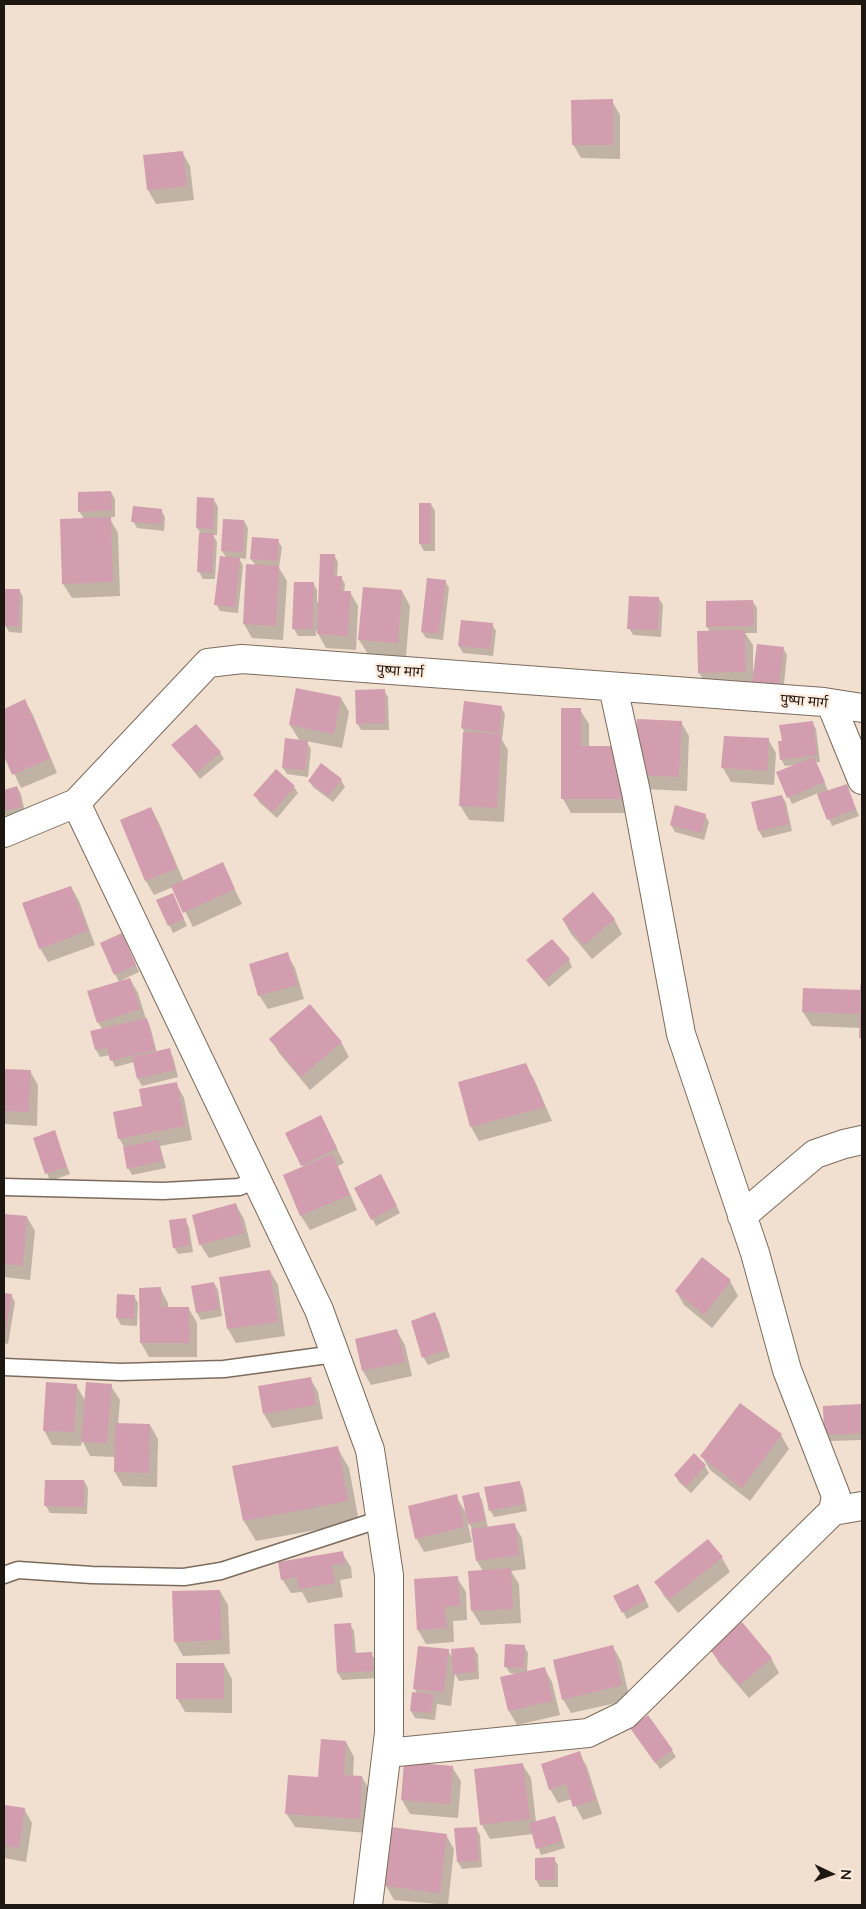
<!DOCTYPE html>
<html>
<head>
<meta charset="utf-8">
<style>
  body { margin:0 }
  #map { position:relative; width:866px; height:1909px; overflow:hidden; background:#f1dfcf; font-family:Lato,sans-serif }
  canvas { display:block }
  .frame { position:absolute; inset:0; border:5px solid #1d1712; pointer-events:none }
  .north { position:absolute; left:806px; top:1849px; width:50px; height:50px; -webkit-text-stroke:4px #ffecdc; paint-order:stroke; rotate:93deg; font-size:14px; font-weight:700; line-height:20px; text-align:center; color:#1d1712 }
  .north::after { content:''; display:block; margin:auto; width:18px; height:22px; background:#1d1712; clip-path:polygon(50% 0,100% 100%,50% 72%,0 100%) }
</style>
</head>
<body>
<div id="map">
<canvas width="866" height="1909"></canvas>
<div class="frame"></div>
<div class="north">N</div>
</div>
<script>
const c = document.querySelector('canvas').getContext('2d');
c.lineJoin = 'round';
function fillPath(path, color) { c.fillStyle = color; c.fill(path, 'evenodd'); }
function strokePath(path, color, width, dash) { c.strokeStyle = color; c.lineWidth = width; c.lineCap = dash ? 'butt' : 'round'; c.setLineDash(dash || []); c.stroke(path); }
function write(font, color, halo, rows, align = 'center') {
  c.font = font + ' Lato,"Noto Sans Devanagari",sans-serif'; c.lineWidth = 4.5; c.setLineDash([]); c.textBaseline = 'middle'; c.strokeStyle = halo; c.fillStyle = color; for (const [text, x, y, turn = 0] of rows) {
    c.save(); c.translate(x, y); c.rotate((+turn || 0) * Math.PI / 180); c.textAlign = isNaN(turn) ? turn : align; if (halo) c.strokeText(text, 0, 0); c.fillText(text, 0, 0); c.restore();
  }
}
const shadow = new Path2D(`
  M612,101L620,115V159L581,158L573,144Z
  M182,152L190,166L194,200L156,204L148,190Z
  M111,492L115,499V517H109L118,533L120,596L72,598L63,584L61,520L84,519L79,511Z
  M214,500L218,507L217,535H213L217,542L215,579H203L199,572L201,534L197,528Z
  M431,504L435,511V551H424L420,544Z
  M161,510L165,517L164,531L137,528L133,521Z
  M244,521L248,528L246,559L239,558L243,566L238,613L220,611L216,604L226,557L222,551Z
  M278,541L282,547L279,568L287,581L283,640L252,638L244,624L247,566H256L251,559Z
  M334,555L338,562L337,577H341L345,584L344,592H350L358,606L356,650L326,648L316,630V636H298L294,629L313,583L317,590V602H320Z
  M445,581L449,588L443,640L426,638L422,632Z
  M19,590L23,597L22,633L9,632L5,625Z
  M402,591L410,606L406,657L368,654L359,640Z
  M659,599L663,605L661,637L633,635L629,628Z
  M753,602L757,608V633H745L753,645V671L783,648L787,655L783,693L708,687L699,673L710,632L707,627Z
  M492,624L496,631L493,656L463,653L459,646Z
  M384,690L388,697L389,730H361L357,723Z
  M341,698L349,712L342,748L306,741L311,749L308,777L287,774L283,768L300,741L290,725Z
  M25,701L33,715L57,773L21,788L4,752V710Z
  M501,707L505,714L502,740L508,750L504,822L469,820L460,805L466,734L462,728Z
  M580,710L589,724V747H620L629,813H571L563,799Z
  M681,722L689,736L687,791L643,789L635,775Z
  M812,722L816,729L820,762H816L828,791L846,785L859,816L832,826L818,793L792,804L778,773L795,765L785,766L781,759L783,742Z
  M768,739L776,753L774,785L731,782L723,768Z
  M173,745L220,752L224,759L200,779Z
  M341,780L345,787L333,802L313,787L309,781Z
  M17,787L21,794L25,813L7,818L4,812V791Z
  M294,787L298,793L277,818L259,802L255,795Z
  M782,796L786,803L792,831L763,838L759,831L753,803Z
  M151,808L159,823L184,882L222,864L242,904L193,927L173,887L154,895L146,881L121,821Z
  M705,815L709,822L704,840L675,832L671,825Z
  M71,887L79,901L95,945L48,962L40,948Z
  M158,901H176L187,926L173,933Z
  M614,919L622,934L592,959L571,934L563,920Z
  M122,935L139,972L122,980L123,981L130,979L138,993L146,1019L150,1026L157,1053L169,1050L173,1057L178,1077L142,1086L138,1079L134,1062L115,1067L110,1055L100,1057L96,1050L92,1032L102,1029L98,1022L119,982L115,974Z
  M287,954L295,968L304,999L268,1009L259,995Z
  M569,960L572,967L549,987L528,961Z
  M862,980V1041L860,1037V1028L812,1026L803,1012L804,989L861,991Z
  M271,1039L341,1042L349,1057L310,1090L279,1053Z
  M525,1065L534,1079L552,1121L479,1141L471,1127Z
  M4,1070L30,1071L38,1085L37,1126L4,1124Z
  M176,1083L184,1098L192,1140L160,1146L166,1168L132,1175L128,1168L124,1147L119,1138L144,1107Z
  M321,1117L344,1163L338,1166L357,1210L310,1230L301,1216L285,1176L304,1168L287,1134Z
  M54,1132L70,1174L50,1181L34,1138Z
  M385,1183L400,1213L376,1226L356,1189Z
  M236,1205L244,1219L251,1247L209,1258L200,1244Z
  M4,1215L27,1217L35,1231L30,1280L4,1277Z
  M185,1220L189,1227L193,1252L178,1254L174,1247Z
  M703,1259L730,1281L738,1296L712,1328L684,1305L676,1291Z
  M270,1271L278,1285L285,1336L236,1343L228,1329Z
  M214,1283L218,1290L222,1316L201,1320L197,1313L192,1287Z
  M160,1288L168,1303V1309H189L197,1323V1357H149L141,1343V1289Z
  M4,1294L11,1295L15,1302L8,1344L4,1343Z
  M118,1296H134L138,1303L137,1326L121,1325L117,1318Z
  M435,1314L439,1321L450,1357L428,1365L424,1358L412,1322Z
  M397,1331L405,1345L412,1376L371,1385L363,1371L356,1340Z
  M310,1378L318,1392L323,1419L272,1428L264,1414Z
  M76,1385L86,1402L111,1386L120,1400L118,1424L150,1425L158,1439L157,1487L123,1486L115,1472V1457L90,1456L82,1440L81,1446L52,1445L44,1430Z
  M862,1405V1440L829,1441L825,1434L824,1407Z
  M781,1435L789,1449L750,1501L710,1470L702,1456Z
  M337,1447L349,1468L359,1522L256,1541L244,1521Z
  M705,1466L709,1473L691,1493L679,1482L675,1475Z
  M46,1481H84L88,1488L87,1514L50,1513L46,1506Z
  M519,1482L523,1489L527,1511L494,1517L490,1510Z
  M478,1493L482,1500L488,1528L514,1524L522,1538L526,1569L511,1571L519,1584L521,1623L481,1625L472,1611L483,1571L477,1561L472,1529L467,1520L472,1542L424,1552L416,1538L456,1496L466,1513Z
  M342,1553L351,1567L352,1578L340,1580L343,1597L308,1603L302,1592L291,1593L282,1579Z
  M722,1558L730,1572L678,1613L664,1596L656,1582Z
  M457,1578L466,1592L467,1620L453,1621L454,1642L426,1644L418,1630Z
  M220,1591L228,1605L230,1654L183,1656L175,1642Z
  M642,1592L649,1607L627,1619L615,1597Z
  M350,1624L354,1631L356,1654L371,1653L375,1660L377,1678L342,1680L338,1673L335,1625Z
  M524,1646L528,1653L527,1672L544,1668L552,1682L560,1715L517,1725L509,1711L516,1674L510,1673L506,1667Z
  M613,1647L621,1661L630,1700L571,1713L563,1699Z
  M474,1648L478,1655L479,1679L459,1681L455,1674L451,1706L437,1704L435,1720L415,1718L411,1711L417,1693L414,1688L448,1650L453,1659Z
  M711,1649L771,1658L779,1673L749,1698L719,1663Z
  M224,1664L232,1679V1713L185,1712L177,1698Z
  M636,1735L672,1751L676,1757L660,1769Z
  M346,1742L354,1757L353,1777H362L370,1791L367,1833L295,1827L286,1813L319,1778Z
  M579,1753L587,1767L602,1814L583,1820L572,1799L558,1803L550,1789Z
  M522,1764L531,1778L536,1822L554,1817L558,1824L565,1848L541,1855L533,1834L490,1839L482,1825L475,1770Z
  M452,1767L461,1781L458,1818L410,1814L402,1800Z
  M4,1806L24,1809L32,1823L26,1862L4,1858Z
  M476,1828L480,1835L482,1867L462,1869L458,1862Z
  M446,1835L454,1849L448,1905L394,1900L386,1886Z
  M536,1859H554L558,1865V1887H540L536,1880Z`);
const building = new Path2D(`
  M613,99V145H572L571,100Z
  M183,151L187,186L147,190L143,155Z
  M111,491L112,510L78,512V492Z
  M197,497L214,498L213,529L196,528Z
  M419,503H431V544H419Z
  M133,506L162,509L161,524L131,522Z
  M111,517L113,582L62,584L60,519Z
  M223,519L244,520L243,552L221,551Z
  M199,533H214L212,573L197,572Z
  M252,537L279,539L277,561L250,559Z
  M320,554H335L334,576H342L341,591H351L348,636L317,634Z
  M220,556L240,558L235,607L214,605Z
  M246,564L279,566L276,626L243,624Z
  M427,578L446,580L439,634L421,632Z
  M294,582H314L313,629H292Z
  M363,587L402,590L398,643L358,640Z
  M4,589H20L19,626H4Z
  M629,596L659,597L658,630L627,629Z
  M753,600L754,626L706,627V601Z
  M461,620L493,623L490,649L458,646Z
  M745,630L746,672L698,673L697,631Z
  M757,644L784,647L779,686L752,683Z
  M296,688L341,697L334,734L289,725Z
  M385,689V723L356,724L355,690Z
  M25,699L50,759L12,775L4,756V709Z
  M464,701L502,706L499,733L461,728Z
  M561,708H581V746H621L622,799H561Z
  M637,719L682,721L679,777L634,775Z
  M813,721L817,755L780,760L778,741H782L779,725Z
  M196,724L221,752L196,773L171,745Z
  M463,732L501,734L497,808L459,806Z
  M724,736L769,738L767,771L721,768Z
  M285,738L308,741L305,770L282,768Z
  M814,757L825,782L787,798L776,772Z
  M321,763L342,779L328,796L308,781Z
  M276,769L295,786L273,812L253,795Z
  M847,784L856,809L827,820L817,794Z
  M17,786L22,807L4,811V790Z
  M782,795L789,824L758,831L751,802Z
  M675,805L706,814L701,833L670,825Z
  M151,807L177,868L145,881L120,820Z
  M223,862L235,889L183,913L171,886Z
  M71,886L88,931L39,949L22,903Z
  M593,892L615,919L584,945L562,919Z
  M173,893L184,919L168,926L156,900Z
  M122,933L136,965L114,975L100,943Z
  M552,939L570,959L544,981L526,960Z
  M288,952L297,985L258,996L249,964Z
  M130,978L140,1009L97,1023L87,991Z
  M861,981H862V1038H859L860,1014L802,1012L803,988L860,990Z
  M310,1004L342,1042L301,1077L269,1039Z
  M147,1018L155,1050L110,1061L107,1048L95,1050L90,1031Z
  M170,1048L175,1070L137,1079L132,1057Z
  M526,1063L545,1107L470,1127L458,1082Z
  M4,1069L31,1070L29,1112L4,1111Z
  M177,1082L185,1126L118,1139L113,1112L142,1106L139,1089Z
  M321,1115L337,1148L301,1166L285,1133Z
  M55,1130L67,1167L45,1174L33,1138Z
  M158,1140L163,1161L127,1169L123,1147Z
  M332,1154L350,1195L300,1216L283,1175Z
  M381,1174L397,1206L371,1220L354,1188Z
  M236,1203L244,1233L199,1245L192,1215Z
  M4,1214L27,1216L23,1266L4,1264Z
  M186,1218L190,1246L173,1248L169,1220Z
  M702,1257L731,1280L704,1315L675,1291Z
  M270,1270L278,1322L227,1329L219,1277Z
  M214,1282L219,1309L196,1313L191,1286Z
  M161,1287V1307H189L190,1343H140L139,1288Z
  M4,1293L12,1294L5,1336H4Z
  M117,1294L135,1295L134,1319L116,1318Z
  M435,1312L447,1350L422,1358L411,1321Z
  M397,1329L405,1362L362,1371L355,1339Z
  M311,1377L316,1405L263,1414L258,1386Z
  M46,1382L77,1384L74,1432L43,1431Z
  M86,1382L112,1384L107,1443L81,1442Z
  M740,1403L782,1434L742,1488L700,1456Z
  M862,1404V1433L824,1435L823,1406Z
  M115,1423L150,1424L149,1473L114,1472Z
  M338,1446L348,1501L243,1521L232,1466Z
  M694,1453L706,1465L686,1487L674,1475Z
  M45,1480H84V1507L44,1506Z
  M520,1481L524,1504L489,1511L484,1487Z
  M479,1492L485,1520L468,1524L462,1496Z
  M457,1494L464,1527L415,1539L408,1506Z
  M515,1523L519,1555L476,1561L471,1529Z
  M708,1539L723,1557L669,1600L654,1582Z
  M343,1551L345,1564L332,1565L335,1583L299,1589L297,1577L281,1580L278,1562Z
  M511,1568L513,1609L471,1611L468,1571Z
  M458,1576L460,1606L445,1607L447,1628L417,1630L414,1579Z
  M638,1584L646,1600L622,1613L613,1596Z
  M220,1590L222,1640L174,1642L172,1591Z
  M742,1622L772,1658L740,1685L709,1649Z
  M351,1623L353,1653L372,1652L373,1671L337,1673L334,1624Z
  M505,1644L525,1645L524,1668L504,1667Z
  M613,1645L622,1685L562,1700L553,1660Z
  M418,1646L449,1649L444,1692L413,1689Z
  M474,1647L476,1672L453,1674L451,1649Z
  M176,1663H224V1699H176Z
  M545,1667L553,1701L508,1711L500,1677Z
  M412,1692L434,1694L431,1713L410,1711Z
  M648,1715L673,1750L655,1763L630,1728Z
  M321,1739L346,1741L344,1775L362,1776L360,1819L285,1814L288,1775L318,1777Z
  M580,1751L595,1800L573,1807L566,1784L549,1790L541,1764Z
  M404,1762L453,1766L450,1804L401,1800Z
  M523,1763L530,1819L480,1825L474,1769Z
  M4,1805L25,1808L19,1848L4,1846Z
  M555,1816L562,1841L536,1849L529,1823Z
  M391,1827L447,1834L440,1893L384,1886Z
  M477,1827L479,1861L457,1862L454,1828Z
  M555,1857V1880H535V1858Z`);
const service = new Path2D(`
  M4,1187L163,1191L239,1187L256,1180
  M4,1367L121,1372L224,1369L335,1354
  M4,1575L18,1570L92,1575L184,1577L221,1571L381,1519`);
const minor = new Path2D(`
  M613,687L636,792L681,1034L755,1253L787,1370L836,1496L833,1511
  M831,704L862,780
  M76,803L319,1310L370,1450L389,1575V1733L368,1905
  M4,833L76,803L208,663L242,659L824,702L862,708
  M742,1216L815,1154L844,1144L862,1140
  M387,1753L588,1733L625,1715L833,1511L862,1506`);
const streetNames = [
  ["पुष्पा मार्ग",400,671,4],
  ["पुष्पा मार्ग",804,701,5]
];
fillPath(shadow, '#0003');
fillPath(building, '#d19daf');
strokePath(service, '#7c6c5e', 19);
strokePath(minor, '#7c6c5e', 30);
strokePath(service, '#fff', 16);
strokePath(minor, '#fff', 28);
write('14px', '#1d1712', '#ffecdc', streetNames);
</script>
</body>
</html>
